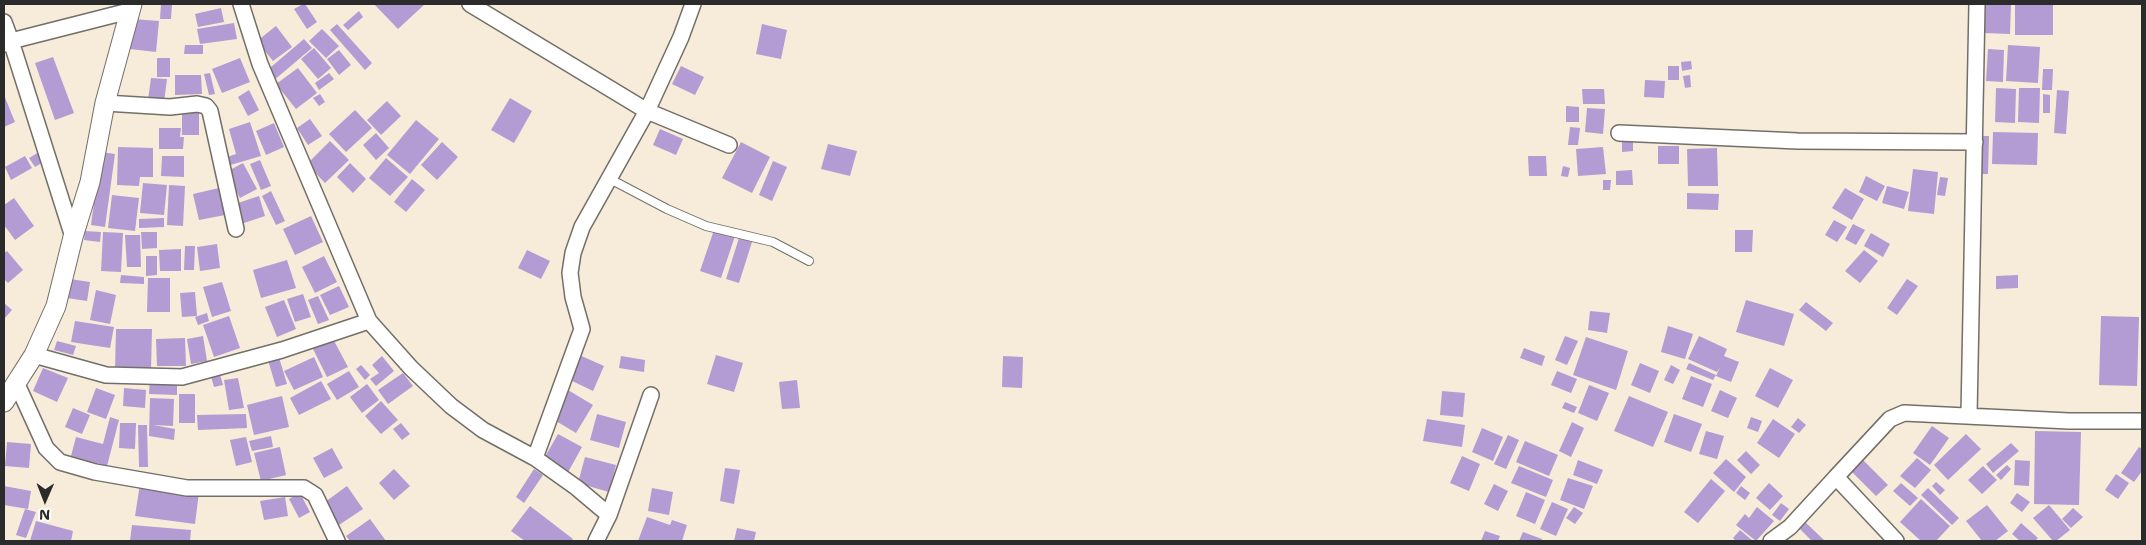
<!DOCTYPE html>
<html>
<head>
<meta charset="utf-8">
<style>
  body { margin:0 }
  #map { position:relative; width:2146px; height:545px; overflow:hidden; background:#f6ecd9; font-family:"Shantell Sans",sans-serif }
  canvas { display:block }
  .frame { position:absolute; inset:0; border:5px solid #2b2b2b; pointer-events:none }
  .north { position:absolute; left:20px; top:475px; width:50px; height:50px; -webkit-text-stroke:4px #fdfcf7; paint-order:stroke; rotate:181deg; font-size:14px; font-weight:700; line-height:20px; text-align:center; color:#2b2b2b }
  .north::after { content:''; display:block; margin:auto; width:18px; height:22px; background:#2b2b2b; clip-path:polygon(50% 0,100% 100%,50% 72%,0 100%) }
</style>
</head>
<body>
<div id="map">
<canvas width="2146" height="545"></canvas>
<div class="frame"></div>
<div class="north">N</div>
</div>
<script>
const c = document.querySelector('canvas').getContext('2d');
c.lineJoin = 'round';
function fillPath(path, color) { c.fillStyle = color; c.fill(path, 'evenodd'); }
function strokePath(path, color, width, dash) { c.strokeStyle = color; c.lineWidth = width; c.lineCap = dash ? 'butt' : 'round'; c.setLineDash(dash || []); c.stroke(path); }
const building = new Path2D(`
  M161,4H172L171,19H160Z
  M303,4H305L317,22L307,29L294,9Z
  M374,4H425L398,29Z
  M1984,4H2011L2010,34L1984,33Z
  M2015,4H2053V35H2015Z
  M221,8L224,22L198,27L195,14Z
  M359,11L363,17L348,30L343,25Z
  M133,19L159,21L156,52L130,49Z
  M234,23L237,39L200,44L197,29Z
  M337,24L372,63L365,70L330,30Z
  M762,24L787,30L781,59L756,54Z
  M276,26L292,47L273,61L257,41Z
  M322,29L339,46L326,58L309,41Z
  M304,39L312,48L273,81L265,72Z
  M185,45H203V54H184Z
  M2008,45L2040,47L2038,83L2006,81Z
  M314,48L331,68L318,79L301,59Z
  M1988,49L2004,50L2003,82L1986,81Z
  M339,50L351,65L339,75L327,59Z
  M53,57L74,113L55,120L35,63Z
  M157,58H170V77H157Z
  M240,58L250,82L222,93L212,69Z
  M1691,61L1692,69L1682,71L1681,62Z
  M681,66L704,77L695,95L672,84Z
  M1668,66H1679V80H1668Z
  M298,68L317,93L296,109L276,84Z
  M2043,69H2053L2052,90H2042Z
  M210,73L215,94L209,95L204,74Z
  M329,73L334,79L319,90L315,83Z
  M175,75H201L202,94L175,95Z
  M1690,75L1691,87L1685,88L1683,76Z
  M151,78L167,79L164,102L148,100Z
  M1645,80L1665,81L1664,98L1644,97Z
  M1996,88L2016,89L2015,123L1995,122Z
  M2019,88H2040L2039,123L2018,122Z
  M1582,89H1604L1605,104H1583Z
  M249,90L259,110L248,116L238,97Z
  M2057,90L2069,91L2066,134L2054,133Z
  M320,94L325,102L319,106L313,98Z
  M2043,94L2050,95V113H2043Z
  M4,95L15,122L4,127Z
  M510,98L532,111L514,143L491,130Z
  M387,101L401,116L381,135L367,120Z
  M1566,106L1579,107V122H1566Z
  M1587,108L1605,109L1603,134L1585,132Z
  M182,109H199V135H182Z
  M355,110L372,128L346,152L329,134Z
  M310,119L322,136L308,145L297,128Z
  M416,120L439,139L410,174L387,155Z
  M250,122L261,156L227,166L224,158L236,154L229,129Z
  M274,123L284,147L266,155L256,131Z
  M1570,127L1580,128L1578,145H1568Z
  M159,128H181L180,137H184L183,149H159Z
  M660,129L683,139L676,155L653,145Z
  M1993,132L2038,133L2037,165L1992,164Z
  M376,133L389,148L376,160L363,145Z
  M1979,136H1989L1988,174H1978Z
  M1622,139H1633V151L1622,152Z
  M330,141L349,160L325,183L307,164Z
  M442,142L458,157L437,180L421,165Z
  M741,142L770,157L752,193L722,178Z
  M828,144L857,151L850,176L821,169Z
  M1658,146H1679V164H1658Z
  M118,147L153,148V177H140L139,186L117,185Z
  M1603,147L1606,174L1578,176L1576,149Z
  M1717,148L1718,186H1688L1687,149Z
  M39,152L45,161L35,167L29,158Z
  M101,152L115,154L105,227L91,225Z
  M25,156L32,168L11,180L5,167Z
  M162,156H184V177L161,176Z
  M1528,156H1546L1547,176H1529Z
  M386,158L408,177L390,196L369,178Z
  M260,160L271,186L261,190L250,164Z
  M773,161L787,167L772,201L759,195Z
  M243,163L257,189L240,198L226,172Z
  M350,163L366,179L353,193L337,177Z
  M1563,166L1570,168L1568,177L1561,176Z
  M1913,169L1938,172L1934,214L1908,211Z
  M1632,170L1633,185H1616V171Z
  M1866,176L1885,186L1877,201L1859,192Z
  M1940,177L1948,178L1945,196L1937,195Z
  M412,179L425,190L406,212L394,202Z
  M1603,180H1611L1610,190H1603Z
  M143,183L167,185L164,215L140,213Z
  M169,185L185,186L183,226L167,225Z
  M1887,186L1909,192L1904,209L1882,203Z
  M219,188L225,215L199,220L193,194Z
  M1845,188L1864,199L1852,220L1832,208Z
  M271,191L285,221L276,225L262,196Z
  M1687,193L1719,194L1718,210L1687,209Z
  M112,195L139,198L135,231L108,228Z
  M259,196L265,216L241,224L235,204Z
  M14,198L34,226L15,240L4,225V205Z
  M311,216L323,242L295,255L283,229Z
  M164,218V227L139,228V219Z
  M1834,220L1847,227L1837,242L1825,235Z
  M1853,224L1865,230L1856,245L1845,239Z
  M714,230L735,236L721,278L700,271Z
  M1735,230H1753L1752,252H1735Z
  M85,231L101,232L100,242L84,240Z
  M103,232L123,233L121,272L101,271Z
  M141,232H157V248L142,249Z
  M1871,233L1890,244L1883,257L1864,246Z
  M125,235H140L141,267H127Z
  M739,238L752,242L739,283L726,279Z
  M217,244L220,268L200,271L197,247Z
  M185,246H195L194,270H184Z
  M181,249V271H160L159,250Z
  M527,250L550,261L541,279L518,268Z
  M1864,250L1878,261L1860,283L1845,271Z
  M7,251L23,270L8,283L4,279V253Z
  M146,256H157V275L146,276Z
  M324,256L337,282L315,293L302,267Z
  M287,260L296,288L261,298L253,270Z
  M121,275L144,277V284L120,283Z
  M2018,275V288L1996,289V276Z
  M148,278H170V312H147Z
  M70,279L90,282L87,301L67,298Z
  M1907,279L1918,286L1897,315L1887,308Z
  M222,282L231,311L212,317L203,287Z
  M339,286L349,307L330,315L320,295Z
  M96,290L116,295L110,324L90,320Z
  M195,292L197,316L182,317L180,293Z
  M303,294L311,317L295,322L287,299Z
  M318,296L329,320L318,324L308,300Z
  M284,300L296,329L277,337L265,307Z
  M1746,300L1794,314L1784,346L1736,332Z
  M1806,302L1833,323L1826,331L1799,310Z
  M4,303L12,310L4,319Z
  M1590,311L1610,313L1607,333L1588,330Z
  M207,313L209,321L198,325L195,317Z
  M229,316L240,348L214,357L203,325Z
  M2101,316L2139,317L2137,386L2099,385Z
  M75,321L114,327L110,348L71,342Z
  M1668,326L1693,334L1685,359L1661,352Z
  M116,329H152L151,371L115,370Z
  M203,336L207,361L191,364L187,339Z
  M1565,336L1578,341L1567,365L1555,360Z
  M1699,336L1727,349L1724,356L1739,362L1731,382L1716,376L1720,367L1717,372L1688,359Z
  M332,337L348,367L327,377L312,347Z
  M1586,337L1628,351L1616,390L1573,375Z
  M185,338L186,366H157L156,339Z
  M57,341L76,346L73,355L54,350Z
  M1524,348L1545,356L1542,366L1520,358Z
  M278,354L287,384L276,387L267,357Z
  M577,354L604,366L593,391L566,378Z
  M716,355L743,363L734,392L707,384Z
  M382,356L394,371L376,386L370,379L379,373L372,365Z
  M621,356L645,360L644,372L619,368Z
  M1003,356L1023,357L1022,388L1002,387Z
  M314,357L323,377L294,390L284,371Z
  M1640,363L1659,371L1650,393L1631,385Z
  M1689,363L1716,375L1713,380L1686,369Z
  M361,365L370,375L365,380L356,369Z
  M1671,365L1680,370L1673,384L1664,380Z
  M43,368L68,378L57,402L33,391Z
  M1770,368L1793,380L1778,408L1755,396Z
  M219,371L223,385L214,387L210,373Z
  M349,371L359,387L337,400L327,384Z
  M1557,371L1577,379L1571,393L1551,385Z
  M403,373L413,386L388,404L378,390Z
  M1691,376L1712,384L1703,407L1682,399Z
  M150,378L177,380V395L149,394Z
  M238,378L244,408L229,410L224,380Z
  M797,380L800,408L782,409L779,382Z
  M321,381L331,399L299,415L290,398Z
  M367,384L379,400L362,413L350,397Z
  M1589,385L1609,393L1597,421L1578,413Z
  M96,388L115,395L106,419L87,412Z
  M124,388L146,390L145,408L123,406Z
  M568,390L593,405L576,433L551,418Z
  M1720,390L1737,398L1728,418L1711,411Z
  M1442,391L1465,393L1463,417L1440,415Z
  M179,394H195V423H179Z
  M282,396L289,427L254,435L247,405Z
  M1629,396L1668,412L1653,447L1614,431Z
  M150,398L174,399L173,426L153,425L175,429L174,440L149,436Z
  M381,401L398,420L381,434L365,416Z
  M1565,402L1577,407L1574,413L1562,408Z
  M73,408L90,415L82,434L65,427Z
  M246,414L247,428L198,430L197,415Z
  M597,414L626,422L619,448L590,440Z
  M1674,414L1702,424L1691,452L1664,442Z
  M110,417L119,420L107,466L71,456L76,437L103,444Z
  M1751,417L1762,421L1758,432L1747,428Z
  M1798,418L1806,425L1799,433L1791,427Z
  M1427,419L1465,425L1462,447L1423,441Z
  M1773,419L1795,434L1779,458L1757,443Z
  M1572,422L1584,428L1571,457L1559,451Z
  M120,423H136L135,449L119,448Z
  M401,423L410,434L402,440L393,429Z
  M138,425H147L148,467H139Z
  M1932,426L1949,438L1930,465L1913,453Z
  M1482,428L1503,437L1493,461L1472,452Z
  M1706,431L1724,436L1717,459L1699,454Z
  M2035,431L2081,432L2079,505L2034,504Z
  M558,434L582,447L566,476L542,462Z
  M1966,434L1981,449L1948,480L1934,465Z
  M1508,435L1519,440L1506,469L1494,464Z
  M271,436L273,447L252,451L249,441Z
  M246,437L252,462L236,466L230,440Z
  M1525,441L1558,455L1549,476L1516,462Z
  M7,442L31,444L29,468L5,466Z
  M2011,443L2019,451L1993,473L1986,464Z
  M280,447L286,475L261,481L254,453Z
  M2139,447L2142,449V471L2134,482L2121,473Z
  M332,448L343,468L324,478L313,458Z
  M1746,451L1760,465L1751,474L1737,460Z
  M1462,456L1480,464L1469,491L1450,483Z
  M585,457L616,465L609,492L578,483Z
  M1917,458L1931,470L1915,488L1900,476Z
  M1726,459L1746,477L1734,492L1713,473Z
  M1862,459L1888,485L1876,496L1850,470Z
  M1578,460L1603,470L1597,484L1573,475Z
  M2015,460L2030,461L2029,486L2014,485Z
  M2007,465L2011,469L2001,480L1996,475Z
  M1519,466L1553,480L1546,497L1511,483Z
  M1983,466L1997,480L1982,494L1968,480Z
  M725,468L740,470L734,504L720,501Z
  M394,469L410,486L394,500L379,483Z
  M534,469L543,475L524,503L516,497Z
  M2116,474L2129,483L2118,499L2105,490Z
  M1568,478L1593,486L1584,509L1560,500Z
  M1711,479L1725,491L1698,523L1684,512Z
  M1936,482L1945,490L1940,495L1932,486Z
  M1769,483L1783,496L1770,510L1756,498Z
  M1901,483L1918,498L1910,506L1893,491Z
  M140,484L199,492L195,524L135,516Z
  M1494,484L1508,491L1498,511L1484,504Z
  M4,486L31,491L28,509L4,505Z
  M347,486L363,509L336,527L321,505Z
  M1741,486L1750,493L1745,500L1736,493Z
  M652,488L673,492L669,515L648,511Z
  M1928,488L1959,518L1952,525L1921,495Z
  M1526,492L1545,500L1535,524L1516,516Z
  M300,493L310,512L299,518L289,499Z
  M2017,493L2030,502L2022,512L2010,503Z
  M285,497L288,516L264,520L260,501Z
  M1921,499L1950,526L1936,541H1921L1900,522Z
  M1552,502L1568,509L1556,536L1540,529Z
  M1781,503L1789,509L1780,521L1772,515Z
  M1987,505L2008,531L1995,541H1982L1966,521Z
  M2049,505L2070,530L2056,541H2053L2033,518Z
  M530,506L573,539L571,541H525L511,531Z
  M1574,507L1583,513L1575,524L1566,518Z
  M1757,507L1774,521L1756,541L1736,525L1745,514L1749,518Z
  M2073,508L2083,517L2071,528L2062,519Z
  M25,509L36,512L26,538L16,535Z
  M647,517L670,525L672,520L687,525L682,541H638Z
  M370,519L386,541H350L346,536Z
  M36,521L73,531L71,541H30Z
  M1804,521L1824,540L1822,541H1812L1798,527Z
  M2021,523L2038,538L2035,541H2020L2012,534Z
  M132,525L191,530L190,541H130Z
  M737,528L756,532L754,541H734Z
  M1740,530L1753,541H1736L1733,538Z
  M1485,531L1500,536L1498,541H1481Z
  M1523,532L1542,539V541H1519Z`);
const service = new Path2D(`
  M610,179L667,209L706,226L773,242L809,261`);
const minor = new Path2D(`
  M241,4L260,64L369,321L411,368L451,406L483,430L535,458L577,488L609,515
  M470,4L647,111L681,37L693,4
  M4,22L11,41L129,11
  M4,44L11,41L73,237
  M105,103L170,107L197,104L206,106L210,111L236,229
  M1619,133L1798,141L1975,142
  M34,355L106,375L182,377L282,350L369,321
  M16,382L46,448L60,462L95,472L187,488H304L315,495L337,541
  M1969,415L1977,4
  M535,458L582,329L573,297L570,273L573,253L582,227L647,111L729,145
  M596,541L609,515L651,395
  M1771,541L1790,527L1836,477
  M1896,541L1836,477L1890,419L1904,413L2069,421H2142`);
const tertiary = new Path2D(`
  M4,402L34,355L56,306L73,237L90,182L105,103L132,4`);
fillPath(building, '#b39bd4');
strokePath(service, '#726f68', 10);
strokePath(minor, '#726f68', 18);
strokePath(tertiary, '#726f68', 21);
strokePath(service, '#fff', 8);
strokePath(minor, '#fff', 15);
strokePath(tertiary, '#fff', 19);
</script>
</body>
</html>
